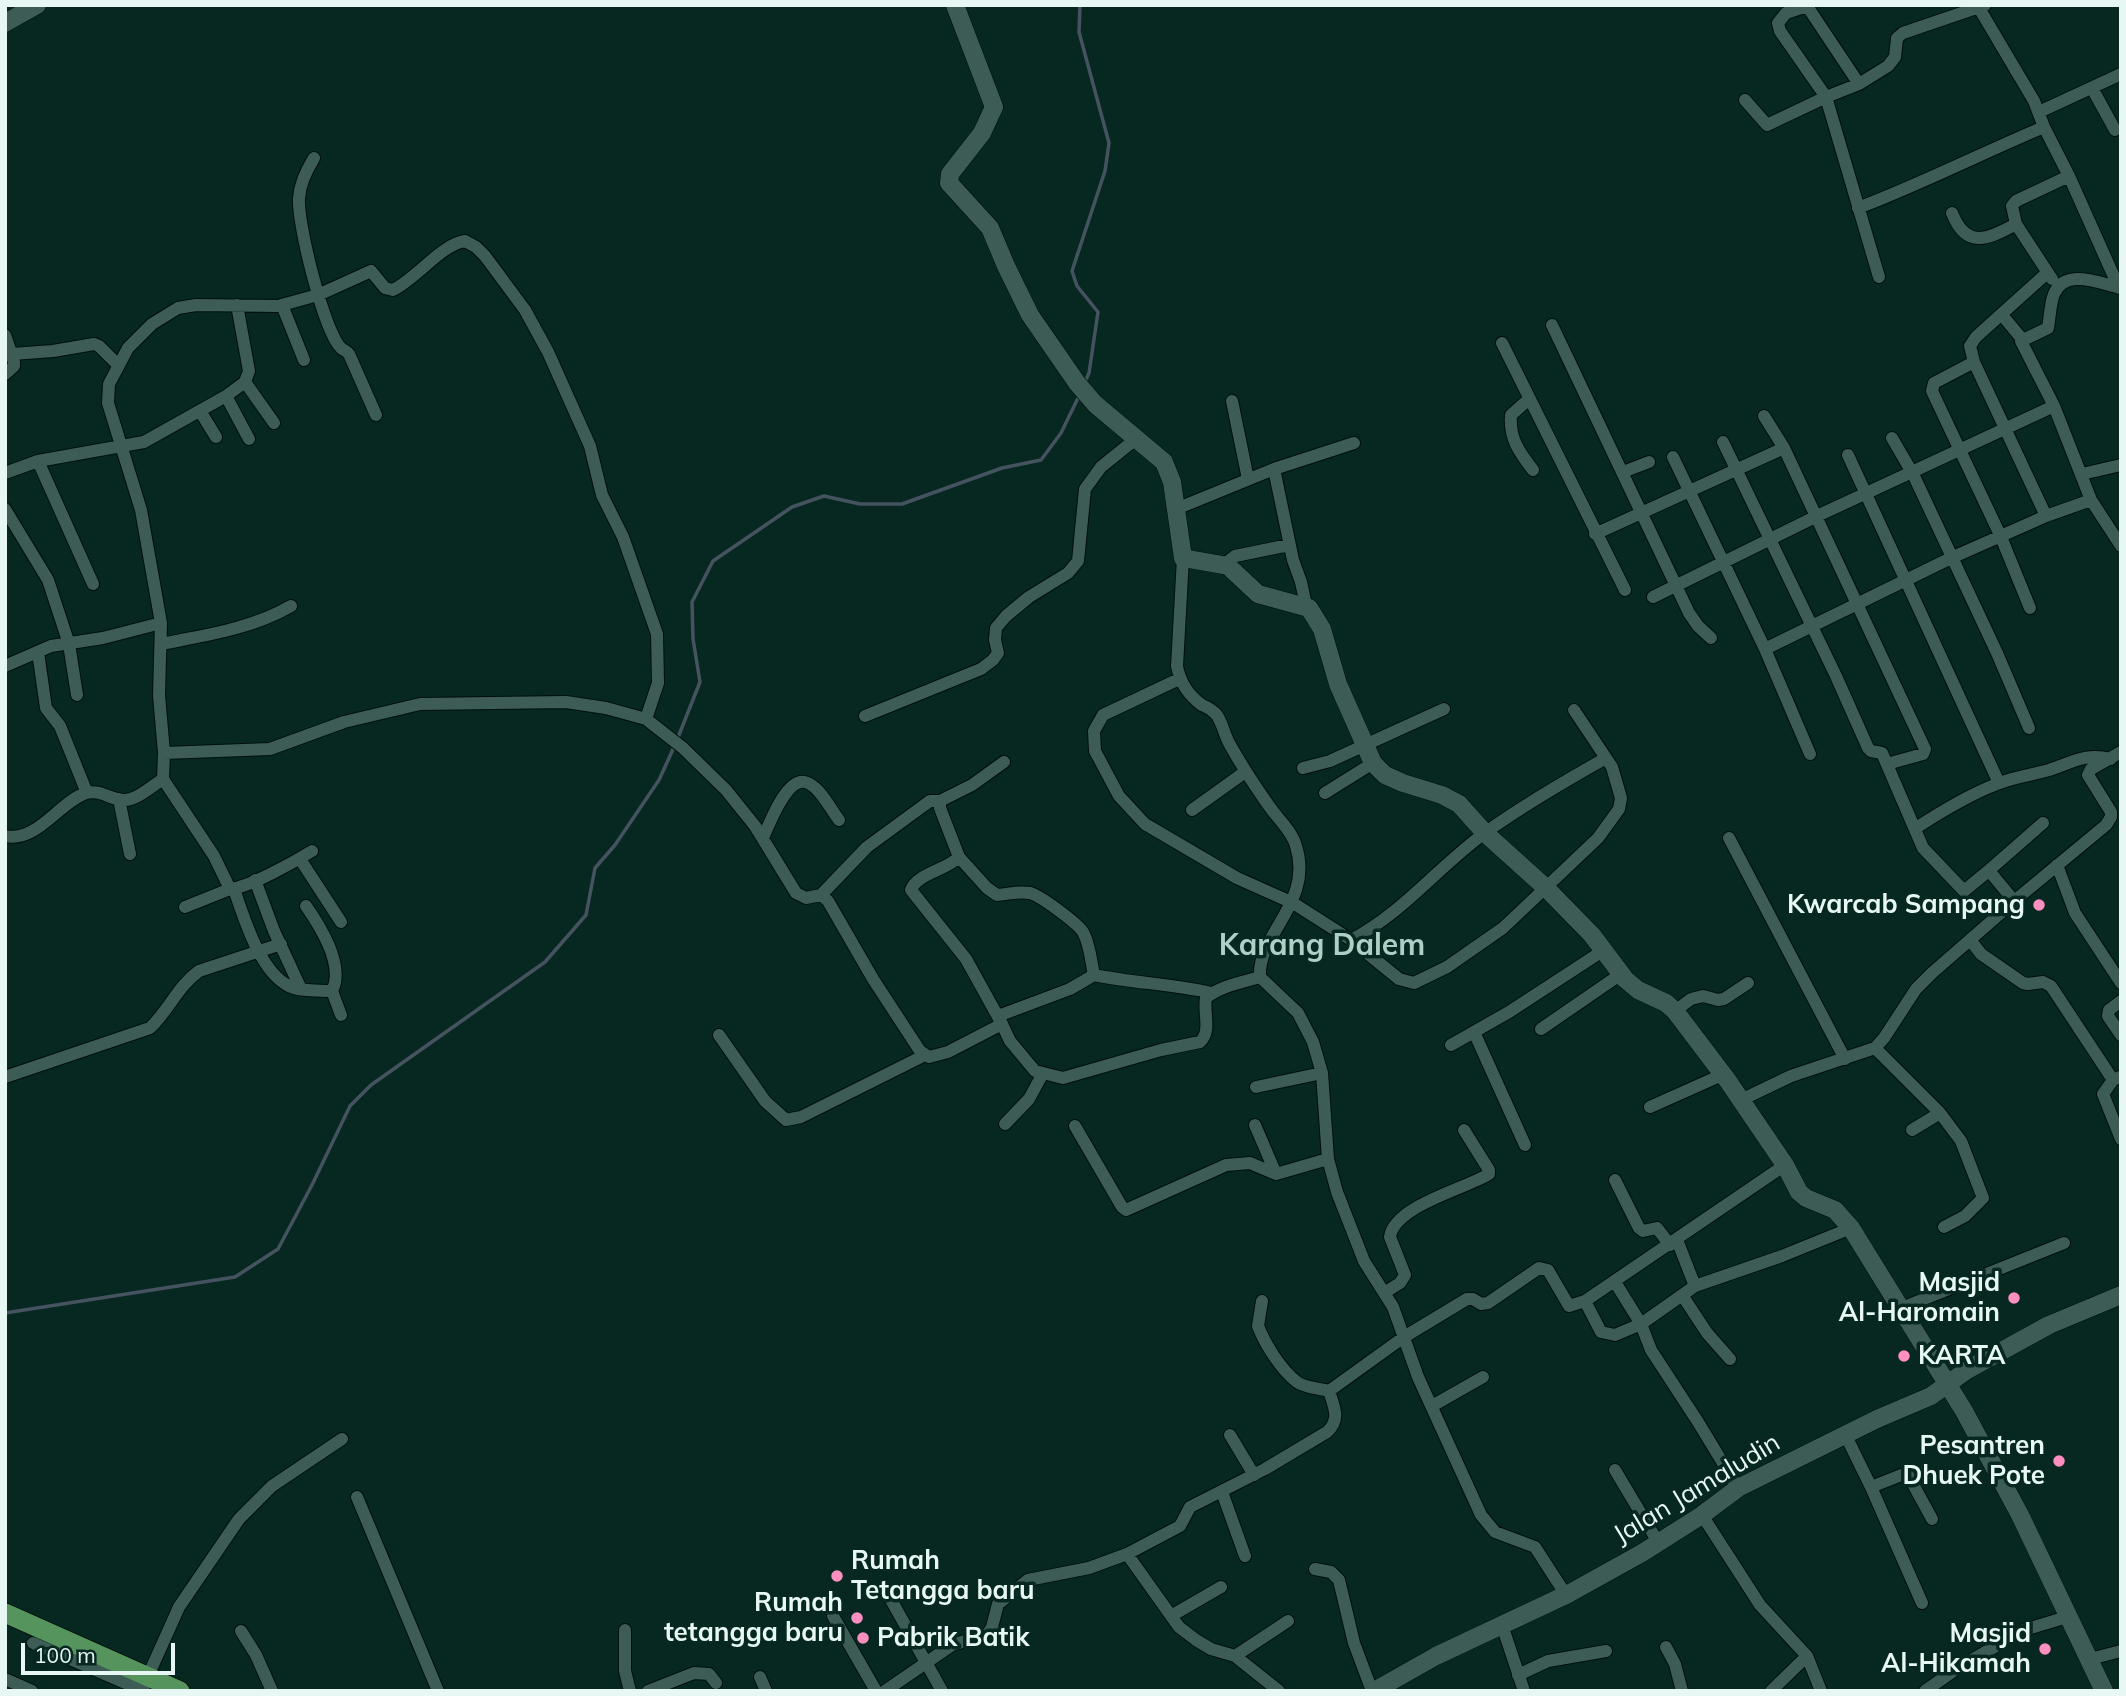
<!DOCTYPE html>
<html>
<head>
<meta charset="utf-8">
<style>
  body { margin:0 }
  #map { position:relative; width:2126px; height:1696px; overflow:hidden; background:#072721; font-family:Mulish,sans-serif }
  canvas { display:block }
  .frame { position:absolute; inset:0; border:7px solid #e7f8f4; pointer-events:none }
  .scale { position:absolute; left:21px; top:1643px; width:154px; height:32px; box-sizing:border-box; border:4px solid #e7f8f4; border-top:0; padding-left:9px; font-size:21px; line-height:24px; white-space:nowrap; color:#e7f8f4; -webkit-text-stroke:5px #072721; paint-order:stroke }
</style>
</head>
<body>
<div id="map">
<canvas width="2126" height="1696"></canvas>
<div class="frame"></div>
<div class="scale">100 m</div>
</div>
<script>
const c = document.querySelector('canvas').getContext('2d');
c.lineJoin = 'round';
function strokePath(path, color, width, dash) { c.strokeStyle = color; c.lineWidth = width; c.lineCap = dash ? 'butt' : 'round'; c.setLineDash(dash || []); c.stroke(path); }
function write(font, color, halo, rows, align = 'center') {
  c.font = font + ' Mulish,sans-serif'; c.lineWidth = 7; c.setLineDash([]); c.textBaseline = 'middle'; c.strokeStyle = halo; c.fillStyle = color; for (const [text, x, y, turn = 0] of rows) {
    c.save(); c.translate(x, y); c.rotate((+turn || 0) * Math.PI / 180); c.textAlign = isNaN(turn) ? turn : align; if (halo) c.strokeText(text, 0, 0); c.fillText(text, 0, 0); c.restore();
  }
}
const stream = new Path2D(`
  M1080,5L1079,32L1109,143L1105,171L1072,271L1077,286L1098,312L1089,373L1085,382
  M677,740L700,682L693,639L692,602L713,561L792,507L824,496L860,504H902L1002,468L1041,460L1061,433L1079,396
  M5,1313L235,1277L278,1249L312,1185L350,1106L371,1085L545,962L586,915L595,868L615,845L659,780L674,747`);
const street = new Path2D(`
  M1807,6L1859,84L1826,97L1780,31L1778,23L1786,13Z
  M1979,8L2034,101L2044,127L2069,176L2119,288
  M1859,84L1888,66L1895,57L1897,38L1903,33L1985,5
  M2092,88L2115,130
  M1745,100L1767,125L1826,97L1879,277
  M2039,112L2121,74
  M314,158C306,171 300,183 299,198C297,222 324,332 341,348C343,350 347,351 349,354L376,415
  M1858,208C1921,184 1982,153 2044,127
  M1952,213C1966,249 1987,240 2016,224L2012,206L2016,201L2069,176
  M2016,224L2052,279
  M2121,288C2101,284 2065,267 2054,294C2050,304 2050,317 2048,328L2021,341L2054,406L2091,500L2121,546
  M282,305L304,360
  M2002,315L2022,339
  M1552,325L1689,613L1698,626L1711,638
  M5,335L14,362V366L5,374
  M1502,343L1625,590
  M12,354L53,351L94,344L99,346L118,365
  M1974,362L1934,383L1932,391L2001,537L2030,608
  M245,382L274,423
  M226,396L249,439
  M1529,399L1511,415C1509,438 1519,452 1533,470
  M1232,401L1248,479
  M200,411L216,437
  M1764,416L1784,448
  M1892,438L1913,474L1997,653L2029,728
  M1723,442L1836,676L1868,748L1871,751L1882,753L1923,848L1964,891L1987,872L1991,873L2014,901
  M1848,455L1999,783
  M1673,457L1765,649L1810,754
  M38,461L93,584
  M1274,469L1293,560L1301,582L1306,605
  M1623,472L1649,462
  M5,473L38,461L144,442L226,396L245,382L249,371L237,305
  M2082,474L2121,465
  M5,509L48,580L69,644L77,695
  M1176,509L1274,469L1354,443
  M2046,516L1974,362L1970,346L1976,337L2047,273
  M1595,534L1784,448L1925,749L1923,754L1887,764
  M1183,558L1177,666C1180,683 1188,695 1202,705C1207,707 1212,710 1216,714C1222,721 1224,734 1229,743C1241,765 1255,786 1269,806C1278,819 1292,831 1296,846C1314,903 1257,934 1260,977L1298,1013L1313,1042L1322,1073L1328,1159L1337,1192L1364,1261L1393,1307L1418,1377L1481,1515L1495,1532L1535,1547L1566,1595
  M1224,565L1235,556L1289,545
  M1653,597L1817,516L2054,406
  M161,644C206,635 251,629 291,606
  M1765,649L1951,558L2046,516L2091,500
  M38,652L46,708L60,726L87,793
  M5,666L51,646L103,638L161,623
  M1179,679L1103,715L1094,731L1095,751L1119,796L1145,824L1237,878L1293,903L1351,940L1399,979L1414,983L1447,967L1503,928L1598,838L1619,809L1621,798L1612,767L1574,710
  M865,716L981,669L993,660L998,653L995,640L996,628L1006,616L1029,597L1068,573L1078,561L1085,489L1101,467L1137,438
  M164,753L270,749L344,722L420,704L566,702L606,708L646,719L683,748L726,790L755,826L796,893L806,898L821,895L828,901L873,979L920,1051L929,1057L948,1052L1002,1024L1010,1041L1035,1071L1063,1078L1161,1050L1200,1042C1212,1031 1203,1013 1206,998C1220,986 1243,982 1260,977
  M1303,768L1330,761L1444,709
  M1325,793L1373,763
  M119,799L130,854
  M1192,810L1245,772
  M1916,828C1942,811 1968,795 1997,784C2013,777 2032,775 2049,770C2073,762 2085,753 2111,759
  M5,836C37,843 59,802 86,793C100,789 111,800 124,800C137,800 152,786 163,779
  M763,838C769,825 786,778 805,782C819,785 831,810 839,820
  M1729,838L1845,1059
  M312,851C294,862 250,887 230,889L214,856L163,779L164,753L159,695L161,623L141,510L108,403L109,384L128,348L152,324L178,308L196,305L278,306L318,295L371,271L385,288L393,290C417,278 442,244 465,241L476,247L485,256L525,310L548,352L590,446L602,495L623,537L657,634L658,683L646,719
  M959,857L987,888L997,895C1008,894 1019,891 1030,893C1041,896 1077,923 1083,932C1090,944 1091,962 1094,975L1070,989L998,1016
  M300,859L341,922
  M2057,865L2075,913L2121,983
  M1987,872L2043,823
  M255,880L274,931L301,989
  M234,889C244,918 260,972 289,986C301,992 319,990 332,991L341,1015
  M821,895L867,847L923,806L930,801H940
  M306,906C320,926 345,966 332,991
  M185,907L230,889
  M1351,940C1403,913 1439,866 1486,832C1524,805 1565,781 1606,758
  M1971,941L1981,954L2023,983L2028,984L2043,982L2051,986L2113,1080
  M1094,975C1133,983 1173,984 1212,993
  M2121,1001L2109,1010L2108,1016L2121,1035
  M1675,1011L1691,999L1703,996L1718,1000L1724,999L1748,983
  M1002,1024L966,959L911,890C916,874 947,870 959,857L940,808V801L972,785L1004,762
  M1541,1029L1621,974
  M1474,1032L1525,1145
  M719,1035L765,1101L786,1120L801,1117L925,1055
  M1451,1045L1509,1012L1604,950
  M1875,1048L1940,1113L1912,1130
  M5,1077L150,1028C169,1010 178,986 199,971L281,944
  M2120,1077L2113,1080L2103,1094L2121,1139
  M1256,1087L1322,1073
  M1741,1100L1791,1076L1875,1048L1884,1038L1916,989L1932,973L2019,897L2106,825L2111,817V812L2088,775L2091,769L2121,752
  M1650,1107L1724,1074
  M1940,1113L1961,1141L1983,1198L1965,1216L1944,1227
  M1005,1124L1029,1099L1042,1075
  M1255,1125L1276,1174
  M1075,1126L1122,1207L1126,1210L1226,1165L1250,1163L1276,1174L1328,1159
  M1615,1180L1639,1228L1643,1231L1657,1228L1670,1245
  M1677,1240L1695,1286
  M1384,1293L1400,1283L1405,1275L1390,1237C1394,1206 1465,1189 1489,1174V1170L1464,1130
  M1682,1295L1707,1333L1730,1359
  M1262,1301L1258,1326C1265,1344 1281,1370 1297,1382C1305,1388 1319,1388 1329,1391L1404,1337L1467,1299H1473L1481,1304L1488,1303L1539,1268L1548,1270L1569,1306L1585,1301L1785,1165
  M1585,1301L1601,1332L1615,1335L1641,1324L1615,1282
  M1899,1309L2064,1243
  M1432,1406L1483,1377
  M1845,1434L1871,1487L1904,1474L1908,1475L1932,1519
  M1230,1435L1254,1475
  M1615,1470L1658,1542
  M1871,1487L1922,1603
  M1738,1488L1698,1422L1651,1350L1641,1324L1695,1286L1782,1256L1851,1228
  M1222,1492L1245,1556
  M357,1497L438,1691
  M1702,1515L1760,1605L1807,1656L1821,1691
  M1127,1554L1179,1627L1196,1640L1211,1649L1235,1656L1279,1691
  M1315,1569L1331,1572L1339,1580L1354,1643L1372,1691
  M885,1589L942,1691
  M833,1616L876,1691
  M1171,1616L1221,1587
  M1502,1625L1524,1691
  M625,1630V1671L630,1691
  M241,1631L256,1655L272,1691
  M33,1643L144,1691
  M1666,1647L1675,1664L1682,1691
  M1235,1656L1288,1621
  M2090,1659L2121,1651
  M1518,1675L1548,1661L1606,1651
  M148,1676L179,1607L239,1519L272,1486L342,1439
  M760,1677L766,1691
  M5,1679L32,1691
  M648,1691L694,1673L709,1674L716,1683
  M885,1691L952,1645L988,1634L992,1627L998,1604L1028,1580L1089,1568L1127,1554L1180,1526L1190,1507L1265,1469L1327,1432C1341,1419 1334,1407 1329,1391
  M1771,1691L1807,1656
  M1925,1691L1956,1669L2024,1630L2067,1617`);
const secondary = new Path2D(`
  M955,5L994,107L982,133L950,174L949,183L990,228L1006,266L1030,315L1077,383L1095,404L1164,462L1172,482L1183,558L1228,566L1258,594L1309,608L1322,629L1338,684L1373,763L1385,775L1403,783L1442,795L1459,804L1485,833L1546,888L1592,935L1625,979L1638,990L1666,1003L1675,1011L1728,1081L1785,1165L1799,1192L1806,1198L1835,1210L1851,1228L1964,1411L2020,1515L2104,1691
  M5,23L37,5
  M1374,1691L1436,1656L1570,1593L1642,1553L1702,1515L1738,1488L1877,1419L1931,1396L1967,1370L2049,1325L2121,1295`);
const primary = new Path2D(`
  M5,1613L180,1691`);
const markers = [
  [2039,905,7,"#fd8ec0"],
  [2014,1298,7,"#fd8ec0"],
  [1904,1356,7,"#fd8ec0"],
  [2059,1461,7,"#fd8ec0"],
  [837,1576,7,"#fd8ec0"],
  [857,1618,7,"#fd8ec0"],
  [863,1638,7,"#fd8ec0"],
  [2045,1649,7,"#fd8ec0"]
];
const poiNames = [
  ["Kwarcab Sampang",2025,905],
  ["Masjid",2000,1283],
  ["Al-Haromain",2000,1313],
  ["KARTA",1918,1356,"left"],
  ["Pesantren",2045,1446],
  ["Dhuek Pote",2045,1476],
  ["Rumah",851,1561,"left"],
  ["Tetangga baru",851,1591,"left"],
  ["Rumah",843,1603],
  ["tetangga baru",843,1633],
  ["Masjid",2031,1634],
  ["Al-Hikamah",2031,1664],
  ["Pabrik Batik",877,1638,"left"]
];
const streetNames = [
  ["Jalan Jamaludin",1697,1489,-31]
];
const quarterNames = [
  ["Karang Dalem",1322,946]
];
strokePath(stream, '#455260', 3.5);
strokePath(street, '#000f0b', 14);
strokePath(secondary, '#000f0b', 19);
strokePath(primary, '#000f0b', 21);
strokePath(street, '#3d5c55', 12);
strokePath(secondary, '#3d5c55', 18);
strokePath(primary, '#55955d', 19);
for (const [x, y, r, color] of markers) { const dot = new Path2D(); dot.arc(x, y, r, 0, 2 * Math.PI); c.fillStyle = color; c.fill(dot); strokePath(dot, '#072721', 2.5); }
write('bold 26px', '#e7f8f4', '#072721', poiNames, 'right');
write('26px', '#e7f8f4', '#072721', streetNames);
write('bold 30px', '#adcfc6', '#072721', quarterNames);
</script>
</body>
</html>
